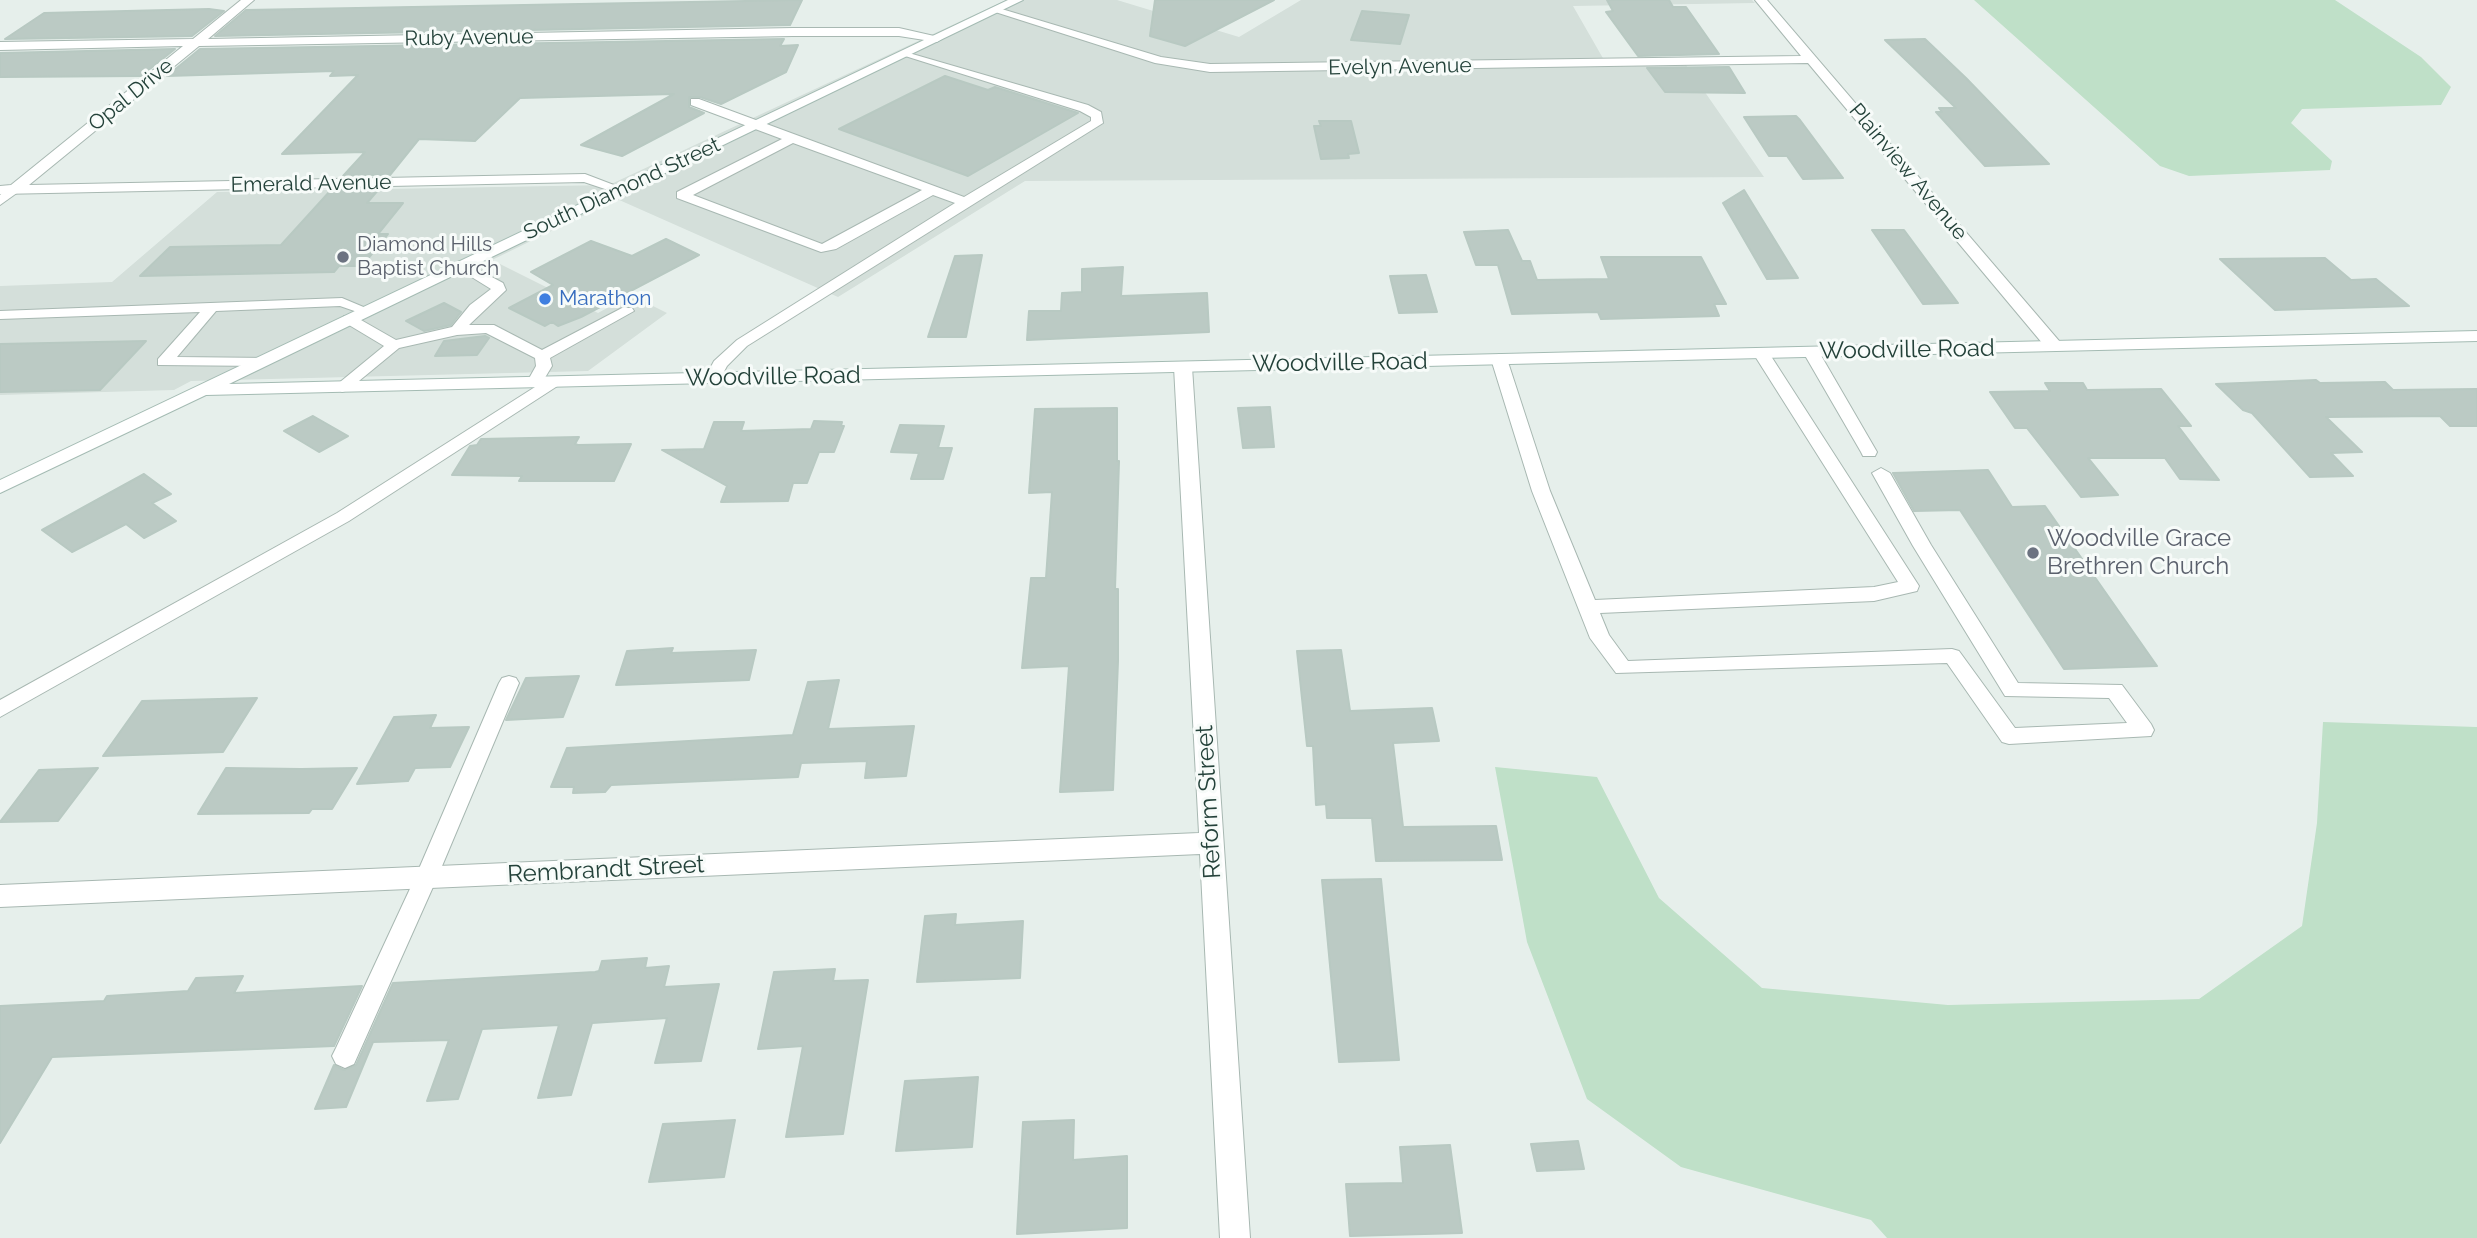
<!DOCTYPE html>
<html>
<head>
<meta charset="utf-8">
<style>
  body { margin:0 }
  canvas { display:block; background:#e6efeb }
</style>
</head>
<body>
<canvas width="2477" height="1238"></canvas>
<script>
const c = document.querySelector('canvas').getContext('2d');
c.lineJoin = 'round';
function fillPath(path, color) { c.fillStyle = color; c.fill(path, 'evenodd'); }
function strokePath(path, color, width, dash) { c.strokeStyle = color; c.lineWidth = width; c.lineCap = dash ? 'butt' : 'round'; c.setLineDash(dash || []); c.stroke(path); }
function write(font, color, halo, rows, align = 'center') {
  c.font = font + ' Raleway,sans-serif'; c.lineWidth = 6; c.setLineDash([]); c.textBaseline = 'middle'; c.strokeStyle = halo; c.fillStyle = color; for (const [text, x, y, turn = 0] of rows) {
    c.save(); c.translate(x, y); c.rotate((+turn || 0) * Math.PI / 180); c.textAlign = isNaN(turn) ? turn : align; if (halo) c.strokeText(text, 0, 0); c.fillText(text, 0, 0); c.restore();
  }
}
const built = new Path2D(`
  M1006,0H1117L1239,37L1301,0H1752L1755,3L1573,6L1608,67L1686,65L1764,177L1025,181L838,297L617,199L492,260L598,313L631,295L667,313L588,371L191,381L174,390L0,395V286L112,282L217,192L609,185Z`);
const green = new Path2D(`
  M1974,0H2335L2421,57L2451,87L2441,105L2302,109L2291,123L2332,161L2330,170L2189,176L2160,166Z
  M2323,722L2477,727V1238H1887L1871,1220L1681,1167L1587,1099L1527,942L1495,767L1597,777L1659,898L1762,988L1948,1005L2199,999L2302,926L2317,823Z`);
const building = new Path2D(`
  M802,0L790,25L215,36L246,10Z
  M1155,0H1274L1185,46L1150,36Z
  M1607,0H1669L1673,7H1686L1719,54L1638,56L1606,12L1613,11Z
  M209,9L224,11L192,36L5,39L44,13Z
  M1362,11L1409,15L1400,44L1351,40Z
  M784,39L780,46L798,45L786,72L721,104L700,97H689V107L704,113L622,156L581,145L674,94L520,98L475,141L419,139L390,175L343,176L365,152L282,154L358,75L330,76L334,71L167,76L200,49Z
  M1925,39L1966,78L2049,164L1985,166L1936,112H1942L1939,108H1956L1885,40Z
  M175,49L141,76L0,77V53Z
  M1729,67L1745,93L1665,92L1647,68Z
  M945,76L988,90L995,87L1078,113L968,176L839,129Z
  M1796,116L1800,120L1843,178L1803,179L1787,156H1769L1744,117Z
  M1319,121H1351L1359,153L1348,154L1349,158L1321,159L1314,126H1321Z
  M379,189L367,203H403L378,234H388L362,266H339L334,272L140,276L170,247L281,245L331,190Z
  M1744,190L1798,278L1767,279L1723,203Z
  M1508,230L1522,261H1530L1537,280L1609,279L1601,257H1701L1726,304H1714L1719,316L1601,319L1598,312L1512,314L1498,265H1476L1464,232Z
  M1872,230H1904L1958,303L1923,304Z
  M666,239L699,255L581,317L558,326L552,322L545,326L509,308L553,285L531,272L591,241L632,256Z
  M982,255L966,337H928L955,256Z
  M2325,258L2351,280L2376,279L2409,306L2275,310L2220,259Z
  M1123,267L1121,296L1207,293L1209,332L1027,340L1029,311H1061L1062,293L1082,292V269Z
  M1426,275L1437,312L1399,313L1390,276Z
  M444,303L461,312L451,325L424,331L406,321Z
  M485,336L489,338L477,355L435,356L444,341Z
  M146,341L100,390L0,392V344Z
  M2316,380L2320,383L2385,382L2393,390L2477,389V426H2450L2440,416L2326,417L2362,452L2331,453L2353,476L2310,477L2252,413L2243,410L2216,384Z
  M2045,383H2083L2087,390L2161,389L2191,426H2178L2219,480L2180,479L2165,458H2088L2118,495L2081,497L2027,428H2015L1990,392L2050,391Z
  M1270,407L1274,447L1243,448L1238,408Z
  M1117,408V461H1119L1115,589H1118V661L1113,790L1060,792L1069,666L1022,668L1031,578H1046L1052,492L1029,493L1035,409Z
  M313,416L348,436L319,452L284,431Z
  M814,421L842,422L841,426H844L834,452H819L807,483H793L788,501L721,502L727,486L662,450L704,449L714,422H744L741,431L811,429Z
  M900,425L944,426L938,448H952L943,479H911L919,453L891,452Z
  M579,437L575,444L578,445L631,444L614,481H519L522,476L452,475L470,446L477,445L481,439Z
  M1988,470L2012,507L2045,506L2157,666L2064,669L1960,510L1914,511L1893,473Z
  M144,474L171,494L152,503L176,521L144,538L126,524L72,552L42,530Z
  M673,648L671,653L756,650L749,680L616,685L627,651Z
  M1341,650L1350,711L1432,708L1439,741L1393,743L1403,827L1496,826L1502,860L1376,861L1372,818H1327L1326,804L1316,805L1313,746H1307L1297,651Z
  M579,676L563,717L506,720L526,678Z
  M839,680L828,729L914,726L906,776L865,778L867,761L801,763L798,777L611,785L605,792L573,793L574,787H551L567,748L793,735L808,682Z
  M257,698L223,752L103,756L142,701Z
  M436,715L430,728L469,727L450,767L415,768L408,781L357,784L394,717Z
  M98,768L58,821L0,822L39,770Z
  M226,768L301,769L357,768L332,809H312L309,813L198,814Z
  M1381,879L1399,1060L1339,1062L1322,880Z
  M956,914L955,925L1023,921L1020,978L917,982L925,916Z
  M647,958L645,968L669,966L664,987L719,984L701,1061L655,1063L667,1018L592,1023L571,1095L538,1098L559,1025L482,1029L458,1099L427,1101L449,1040L373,1042L346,1107L315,1109L334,1065L344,1070L356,1065L393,983L595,972L599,971L602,961Z
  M835,969L833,981L868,980L843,1134L786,1137L803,1046L758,1049L774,972Z
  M243,976L234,993L362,986L334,1046L52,1057L0,1143V1006L104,1001L107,996L188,991L196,978Z
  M978,1077L972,1147L896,1151L905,1081Z
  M735,1120L724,1177L649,1182L663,1124Z
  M1074,1120L1073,1160L1127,1156V1228L1017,1234L1023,1122Z
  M1578,1141L1584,1169L1537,1171L1531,1144Z
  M1450,1145L1462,1233L1350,1236L1346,1184L1403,1183L1400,1147Z`);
const lane = new Path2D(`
  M902,51L1088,105L1101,112L1103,123L747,346L727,366L719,381H707L705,378L714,361L737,340L955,203L933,195L836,249L821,252L677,198V192L782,139L691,105V99H699L964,197L1091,121V117L1080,111L902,55ZM793,143L922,190L822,244L693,195Z
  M9,187L21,190L0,205V195Z
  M462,261L503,283L506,290L469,325H494L542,350L622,308H632L634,311L550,358L552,366L543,381L559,379V385L349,521L0,717V700L337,513L535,387L527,382L536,366L535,358L486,333L457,335L399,348L348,390L342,392L334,387L384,346L344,322V316H354L396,340L452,327L470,305L491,289L457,268V262Z
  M342,298L373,311L366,315L340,306L216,311L177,357L269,358L271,361L263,366L158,365V359L200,312L0,319V311Z
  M1811,347L1819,352L1877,452L1875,456H1863L1861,452L1803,352Z
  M1761,348L1769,353L1919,586L1917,591L1874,601L1600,613L1609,635L1628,661L1952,649L1959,651L2015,728L2127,723L2109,698L2005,696L1913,546L1872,473L1881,468L1890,473L1931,545L2018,683L2122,685L2151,724L2154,730L2151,736L2009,744L2002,742L1947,663L1616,673L1590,638L1532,491L1491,359L1499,354L1507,359L1550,491L1595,600L1874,587L1898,582L1753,353Z
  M509,676L516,678L519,683L437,878L354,1064L345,1068L336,1064L332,1056L336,1048L415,878L499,683L502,678Z`);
const street = new Path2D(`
  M241,0H254L208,39L793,28H899L943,38L937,42L899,36H793L199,46L29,185L585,174L627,190L620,194L584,182L0,194V186L11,185L183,46L0,50V42L193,39Z
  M1755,0H1767L2060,342L2062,346L2060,350H2048L1808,63L1210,72L1155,63L989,10L995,7L1161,57L1210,64L1801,56Z
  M1183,362L1192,367L1250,1238H1220L1200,854L0,907V885L1199,833L1174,367Z`);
const secondary = new Path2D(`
  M1008,0H1023L229,384L2477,331V341L206,395L0,493V480Z`);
const markers = [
  [343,257,7,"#6b7280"],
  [545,299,7,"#3f7fe0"],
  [2033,553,7,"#6b7280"]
];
const farStreetnames = [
  ["Ruby Avenue",469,38,-1],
  ["Evelyn Avenue",1400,67,-1],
  ["Opal Drive",131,95,-39],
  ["Plainview Avenue",1908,172,50],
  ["Emerald Avenue",311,184,-1],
  ["South Diamond Street",622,189,-25]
];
const farWorshipnames = [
  ["Diamond Hills",357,245],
  ["Baptist Church",357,269]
];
const farShopnames = [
  ["Marathon",559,299]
];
const streetNames = [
  ["Woodville Road",1907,350,-1],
  ["Woodville Road",1340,363,-1],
  ["Woodville Road",773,377,-1],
  ["Reform Street",1209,802,-93],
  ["Rembrandt Street",606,870,-3]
];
const worshipNames = [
  ["Woodville Grace",2047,539],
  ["Brethren Church",2047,567]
];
fillPath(built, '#d4dfda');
fillPath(green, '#bfe0c8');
fillPath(building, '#bbcac4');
strokePath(building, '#b8c9c2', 2);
strokePath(lane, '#a8b8b2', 2);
strokePath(street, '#a8b8b2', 2);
strokePath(secondary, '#a4bbb3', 2);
fillPath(lane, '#fff');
fillPath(street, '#fff');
fillPath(secondary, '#fff');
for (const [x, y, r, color] of markers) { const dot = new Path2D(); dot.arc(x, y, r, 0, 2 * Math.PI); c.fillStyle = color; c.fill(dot); strokePath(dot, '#f7fbf9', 2.5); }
write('21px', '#24423a', '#f7fbf9', farStreetnames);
write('21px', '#5b616d', '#f7fbf9', farWorshipnames, 'left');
write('21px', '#366cbe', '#f7fbf9', farShopnames, 'left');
write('24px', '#24423a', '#f7fbf9', streetNames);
write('24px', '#5b616d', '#f7fbf9', worshipNames, 'left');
</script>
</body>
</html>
